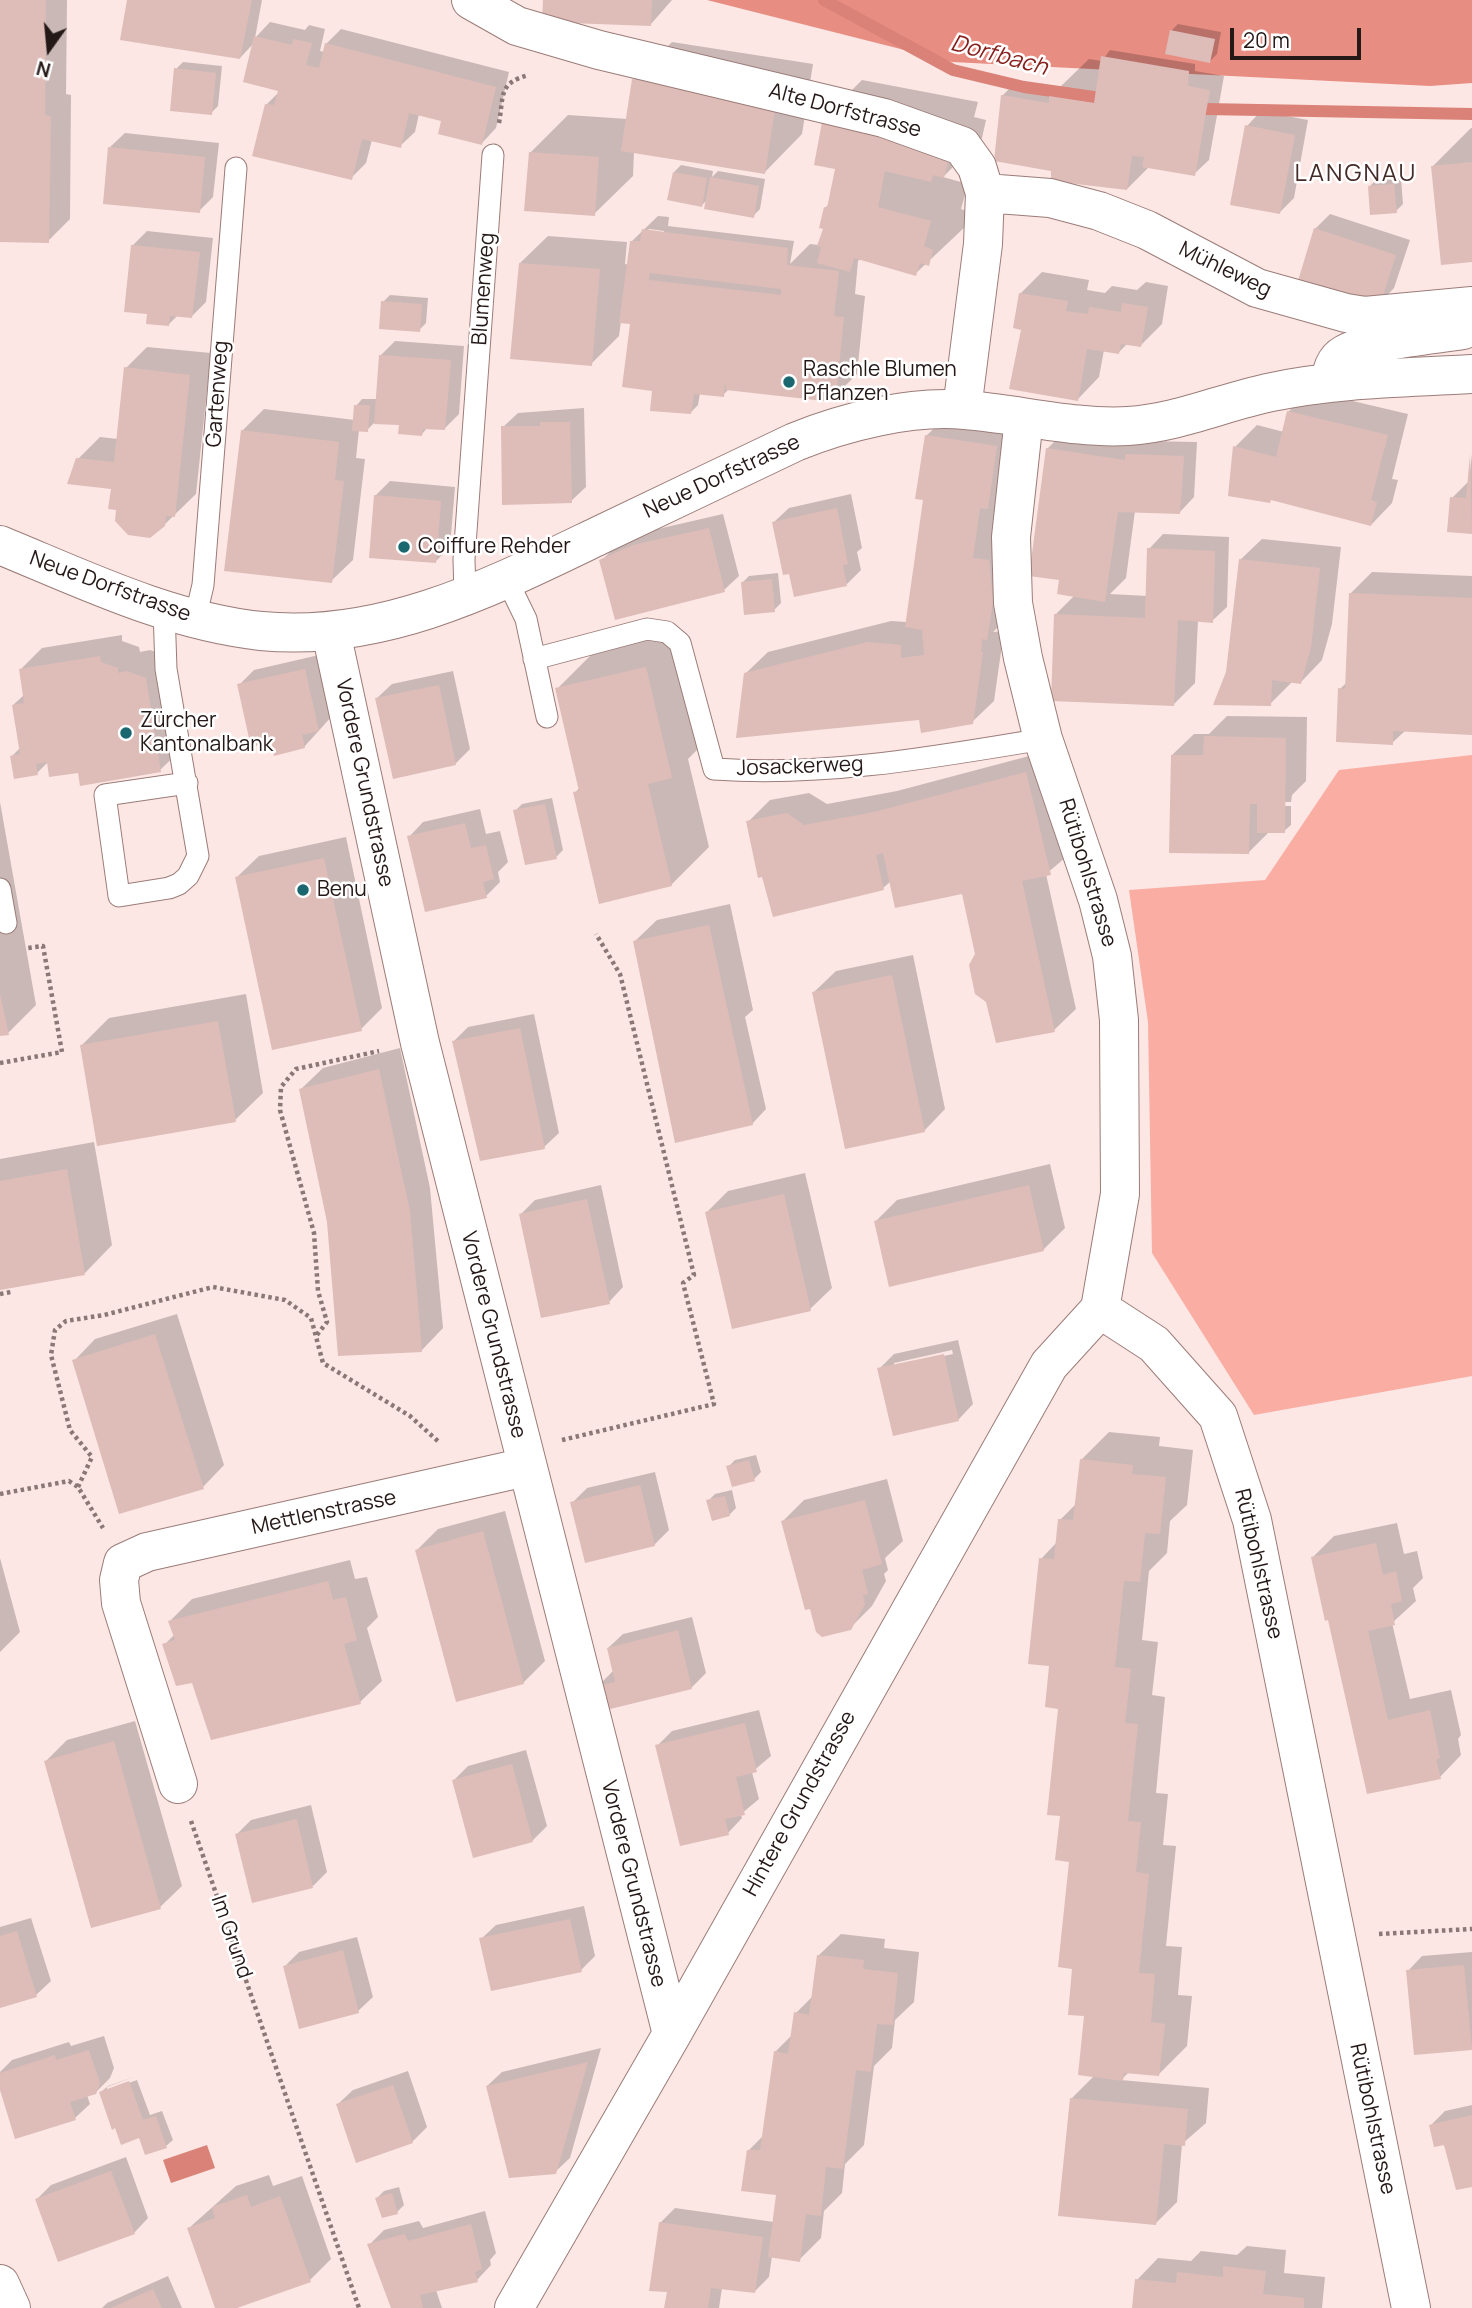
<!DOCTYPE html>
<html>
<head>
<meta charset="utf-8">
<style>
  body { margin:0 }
  #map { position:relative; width:1472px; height:2308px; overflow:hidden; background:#fce7e4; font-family:Manrope,sans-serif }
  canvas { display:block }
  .north { position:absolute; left:14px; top:14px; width:70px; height:70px; -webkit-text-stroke:5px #fff; paint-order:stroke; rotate:195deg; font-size:19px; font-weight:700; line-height:28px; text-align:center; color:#251918 }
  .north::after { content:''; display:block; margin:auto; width:24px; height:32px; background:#251918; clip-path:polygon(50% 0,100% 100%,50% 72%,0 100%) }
  .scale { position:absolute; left:1230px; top:28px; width:131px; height:32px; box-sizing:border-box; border:4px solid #251918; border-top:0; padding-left:9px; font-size:21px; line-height:24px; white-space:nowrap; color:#251918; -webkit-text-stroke:5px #fff; paint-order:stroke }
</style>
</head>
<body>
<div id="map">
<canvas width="1472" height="2308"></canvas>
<div class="north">N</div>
<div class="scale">20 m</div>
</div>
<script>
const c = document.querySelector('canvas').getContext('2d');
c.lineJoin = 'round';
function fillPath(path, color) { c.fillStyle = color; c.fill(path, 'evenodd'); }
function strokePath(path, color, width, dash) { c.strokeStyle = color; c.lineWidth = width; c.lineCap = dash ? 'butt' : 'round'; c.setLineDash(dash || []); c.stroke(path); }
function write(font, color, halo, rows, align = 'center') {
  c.font = font + ' Manrope,sans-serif'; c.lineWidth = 5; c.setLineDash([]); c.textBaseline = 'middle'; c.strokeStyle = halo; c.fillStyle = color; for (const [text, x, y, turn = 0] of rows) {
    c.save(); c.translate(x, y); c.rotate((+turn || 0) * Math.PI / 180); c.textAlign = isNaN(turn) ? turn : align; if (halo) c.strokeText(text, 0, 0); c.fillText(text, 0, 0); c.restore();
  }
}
const green = new Path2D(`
  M1472,755V1376L1254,1415L1152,1253L1148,1022L1129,890L1265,880L1339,770Z`);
const forest = new Path2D(`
  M707,0H1472V83L1430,86L952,62Z`);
const water = new Path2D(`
  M207,2145L215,2168L171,2183L163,2160Z`);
const shadow = new Path2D(`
  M0,0H67L66,94L71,95L70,219L48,241H0Z
  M129,0H262L255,38L270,22L305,30L309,25L325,29L320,51L325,52L326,44L341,29L509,72L496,128L482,143L443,119L419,114L415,132L400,146L372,140L366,163L351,178L266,105L281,90L254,43L240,58Z
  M545,0H672L651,24Z
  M1178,24L1221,32L1217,54L1210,61L1171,31Z
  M672,42L813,64L802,134L765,172L634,151L633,176L594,214L530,153L568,115L628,119L634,80Z
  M1110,50L1195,64V71L1224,76L1209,160L1194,174L1149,167L1127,189L1055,164L1002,96L1017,81L1059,88L1089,59L1102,61Z
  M183,62L222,66L218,106L211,113L176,69Z
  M862,80L978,102L974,117L986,120L982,138L943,177L968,184L961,209L970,212L966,226L915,274L861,259L858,261L855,294L865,296L857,374L835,396L729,389L723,395L700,393L698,405L691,412L654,389L634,322L621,321L619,336L591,364L520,263L548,236L627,242L625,264L629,265L632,241L658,216L669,217L668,226L794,241L790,264L810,244L819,245L825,228V208L830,203L837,168L824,118ZM649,229L664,231L663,235L646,232Z
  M1261,111L1308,120L1294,198L1280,212L1247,126Z
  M1471,128H1472V260L1433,166Z
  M125,133L219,143L213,197L199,211L110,147Z
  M681,165L713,171L712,177L718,171L765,179L760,209L753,216L708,199L702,205L674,172Z
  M1401,178L1403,204L1396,211L1370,186L1377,179Z
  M1330,214L1410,240L1394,288L1380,303L1315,229Z
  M147,231L213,238L206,302L192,316L178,315L169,324L149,313L132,246Z
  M1042,272L1089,280L1087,290L1105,293L1112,286L1137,290L1146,282L1168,286L1162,324L1140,346L1127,344L1119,352L1104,350L1099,377L1078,399L1023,328L1020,294Z
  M390,295L428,298L426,323L419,330L383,302Z
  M395,341L464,346L459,414L445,428L428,427L422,434L401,424L374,423L367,430H359L356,458L365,459L353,560L331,581L242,431L264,409L355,420L356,406L362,399H377L381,355Z
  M147,347L211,353L196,494L164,525L118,509L113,487L78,459L100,437L118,439L126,368Z
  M1310,391L1408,414L1392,479L1398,480L1392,503L1371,525L1272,498L1235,447L1257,425L1284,432L1288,412Z
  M584,408L586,487L571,501L503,427L518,413Z
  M948,415L1018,425L1008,617L993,632L1004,631L994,701L972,722L920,718L746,673L768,652L891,621L907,622L925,499L926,436Z
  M1069,427L1145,441L1197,442L1194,497L1180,512L1135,511L1126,578L1110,594L1148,596L1149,549L1163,534L1229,537L1227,607L1212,621L1198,620L1195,683L1174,704L1056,614L1075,595L1061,579L1047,449Z
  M1472,454V532L1449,530L1452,498L1469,481Z
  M390,481L455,487L450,547L436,561L375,496Z
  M851,494L862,548L857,552L861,570L847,584L774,522L789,508Z
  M723,514L739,576L724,590L601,561L616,546L649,531Z
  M1262,539L1341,547L1332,624L1322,660L1301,682H1292L1270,704L1228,673L1240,560Z
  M1372,572L1472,576V733L1406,730L1392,743L1340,689L1347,682L1351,593Z
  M778,573L781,603L774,610L742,583L749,576Z
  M683,630L709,738L688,759L709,847L671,885L575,793L580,787L557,689L595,651Z
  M122,635V641L139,647L140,652L150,650L167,656L182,749L160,770L79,771L48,762L37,773L12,756L21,747L13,705L24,695L20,670L42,648Z
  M319,655L333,715L304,747L272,740L239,685L254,670Z
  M453,671L470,749L455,764L377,698L392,684Z
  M1227,716L1307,717L1306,781L1292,795L1291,802H1270V806H1291V825L1284,831H1270L1248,853L1172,755L1194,734H1209Z
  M1048,751L1072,852L1046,874L1076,1009L1054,1030L977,954L963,892L891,881L883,888L748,822L770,800L809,793L827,804L897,791Z
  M552,798L563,850L556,857L515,811L522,804Z
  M0,802L36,1005L8,1033L0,1035Z
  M480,809L486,834L500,831L508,862L498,872L500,882L486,896L409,837L423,822Z
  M346,837L382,1008L361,1029L237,877L259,856Z
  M730,904L753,1010L745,1017L766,1109L752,1124L635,941L657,920Z
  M913,955L945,1109L924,1131L814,992L836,971Z
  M246,994L263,1093L235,1120L81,1046L109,1018Z
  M534,1014L559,1133L544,1147L454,1041L468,1027Z
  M400,1048L430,1188L443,1328L422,1350L328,1222L301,1089L323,1068Z
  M94,1142L112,1245L85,1273L0,1288V1159Z
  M1050,1164L1065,1228L1043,1250L876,1221L897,1200Z
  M805,1173L832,1288L810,1309L707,1212L728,1191Z
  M601,1185L623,1287L609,1302L521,1214L535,1200Z
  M177,1314L224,1465L203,1487L74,1361L95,1339Z
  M958,1340L973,1404L959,1419L894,1434L879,1369L894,1354ZM952,1350L953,1354L894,1367V1363Z
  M1109,1432L1160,1437L1159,1446L1193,1450L1187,1505L1170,1521L1167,1553L1149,1571L1142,1640L1158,1642L1152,1695L1165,1697L1156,1793L1168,1794L1163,1845L1176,1846L1166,1946L1182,1947L1178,1995L1192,1996L1187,2046L1159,2074L1129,2072L1121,2080L1209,2088L1206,2123L1182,2144L1177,2202L1156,2223L1071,2099L1094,2076L1071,1860L1062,1814L1060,1707L1051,1665L1041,1559L1057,1542L1060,1520L1077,1503L1081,1460Z
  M756,1455L761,1472L754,1479L728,1467L735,1460Z
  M655,1472L669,1530L654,1545L572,1503L587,1488Z
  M887,1479L903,1541L885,1558L888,1570L884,1574L886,1581L872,1606L850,1628L783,1521L804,1500Z
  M732,1490L736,1508L729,1515L708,1501L715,1494Z
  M505,1511L545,1661L523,1683L417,1550L438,1529Z
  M1397,1523L1404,1554L1417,1551L1423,1578L1413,1588L1416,1601L1392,1623L1410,1699L1451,1690L1461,1735L1458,1739L1461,1755L1440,1777L1369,1792L1329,1618L1312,1558L1334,1536Z
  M0,1558L20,1632L0,1652Z
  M350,1560L355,1579L367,1577L378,1617L367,1628L382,1681L360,1702L194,1681L164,1645L175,1634L170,1621L192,1599Z
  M692,1617L706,1673L691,1688L598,1686L613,1671L608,1648L623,1634Z
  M759,1710L771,1756L752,1772L759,1799L741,1814L742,1818L728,1833L657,1746L672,1731Z
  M135,1721L182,1886L160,1907L46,1761L67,1740Z
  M526,1750L547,1826L532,1841L454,1780L468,1766Z
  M311,1805L327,1872L313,1886L237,1834L251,1820Z
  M584,1906L595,1956L581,1970L481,1939L496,1925Z
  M31,1918L51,1981L36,1995L0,2007V1927Z
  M841,1934L885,1939L884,1948L919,1952L914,2002L895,2020L892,2048L874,2066L864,2145L845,2164L842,2193L824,2211L821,2238L799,2260L772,2256L769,2277L754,2292L722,2288L719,2308H666L669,2291L660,2223L675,2208L774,2222L778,2194L748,2151L764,2135L775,2052L792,2035L796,2013L814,1995L819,1955Z
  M357,1937L373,1997L358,2011L285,1966L299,1952Z
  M1472,1952V2047L1471,2048L1408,1971L1422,1956Z
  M104,2036L114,2068L110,2078L95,2093L87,2095L90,2104L75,2118L0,2084V2072L12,2060L69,2042L71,2046Z
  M601,2048L570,2158L555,2172L487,2086L502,2072Z
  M408,2071L427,2127L412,2142L338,2104L353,2090Z
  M136,2076L107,2087V2091L137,2080L150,2115L162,2111L173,2140L166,2146L140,2136L101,2092L108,2086Z
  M1472,2105V2185L1430,2126L1445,2111Z
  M126,2157L148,2218L134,2233L37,2199L51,2185Z
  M269,2175L273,2186L302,2176L331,2259L310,2280L232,2308H217L189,2228L236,2186Z
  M399,2187L404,2205L397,2212L377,2198L384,2191Z
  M485,2211L496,2253L490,2260L491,2265L477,2280L436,2290L442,2308H393L369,2245L384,2230L419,2221L423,2228Z
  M1247,2246L1286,2250L1284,2273L1325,2277L1322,2308H1134L1137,2280L1158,2258L1191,2261L1201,2251L1237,2255Z
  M168,2276L182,2308H102L107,2303Z`);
const stream = new Path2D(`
  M824,0L953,70L1024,87L1094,97
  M1206,109L1472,114`);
const building = new Path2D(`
  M0,0H46L45,115L51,116L49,243L0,242Z
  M127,0H252L240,59L120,40Z
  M543,0H652L651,26L542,22Z
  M1170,30L1215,39L1210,63L1165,54Z
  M254,36L292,45L293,39L312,43L306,65L319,68L325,43L496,87L482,145L438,134L441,121L409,113L401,148L362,139L352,180L252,156L265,104L274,105L278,91L243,82Z
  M1101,56L1189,71L1188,86L1210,90L1195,176L1142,167L1144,157L1132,156L1127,190L1051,181V171L994,161L1001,95L1049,103V96L1094,103Z
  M174,68L216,73L212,115L170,111Z
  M632,79L776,102L765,174L621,151Z
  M823,117L949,158L944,178L933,175L931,182L885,171L878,207L931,221L924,246L933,250L929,266L920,263L916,276L854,258L850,272L817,263L821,247L817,246L823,229L819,228L824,207L827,208L835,169L814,165Z
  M1245,125L1295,135L1280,214L1230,205Z
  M108,147L205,157L200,213L103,204Z
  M529,152L599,157L595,216L524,211Z
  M1472,162V262L1441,265L1431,166Z
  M673,172L707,178L702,207L667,200Z
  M710,177L759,186L754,218L704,209Z
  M1394,184L1397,213L1370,215L1368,186Z
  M1314,228L1396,255L1380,305L1297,284Z
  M642,229L788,248L787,265L839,271L834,316L844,317L836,397L824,401L726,390L725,380L724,397L694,394L691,414L650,411L652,391L622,387L630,324L619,323L630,241H640ZM650,273L781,289V295L649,280Z
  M131,245L200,252L192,318L170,316L169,326L146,324L147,314L124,312Z
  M519,263L600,269L592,366L510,359Z
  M1019,293L1068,301L1066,311L1088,314L1089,307L1121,312L1122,303L1148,307L1141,347L1121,344L1119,354L1087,349L1078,401L1009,389L1021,330L1013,328Z
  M381,301L422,304L420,332L379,329Z
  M379,355L451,360L445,430L423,429L422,436L398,434L399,425L374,424Z
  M124,367L190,375L175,517L166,516L165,526L150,538L128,535L115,521L116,510L108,509L111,489L67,484L76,458L114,462Z
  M354,405H370L368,432L352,431Z
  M1287,411L1388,435L1371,500L1377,502L1371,526L1271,500L1270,503L1228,496L1233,446L1276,457Z
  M540,422H570L572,503L502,505L501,426H540Z
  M241,430L339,442L335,480L344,481L332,583L224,571Z
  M925,435L997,446L988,509L980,508L973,558L989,560L993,601L987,640L982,639L981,652H983L973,724L921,733L919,720L736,738L744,673L868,642L901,645V658L924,655L922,630L905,627L923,500L915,499Z
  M1046,448L1125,460V454L1184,456L1180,514L1118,512L1105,602L1057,594L1059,580L1029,576Z
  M1470,455L1472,534L1447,532L1450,497L1466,498Z
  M374,495L441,501L436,563L369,558Z
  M837,508L848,564L843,565L847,586L794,597L789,574L783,575L772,522Z
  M709,528L725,592L615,620L599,560L633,545Z
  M1147,548L1215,551L1213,623L1178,620L1174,706L1051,701L1054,614L1145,618Z
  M1239,559L1320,568L1311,647L1301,684L1272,680L1271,706L1213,705L1226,672Z
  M772,579L775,612L744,615L741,582Z
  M1349,593L1472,598V735L1393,731V745L1336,742L1338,688L1345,689Z
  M100,656L101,662L118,668V673L127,671L146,678L161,772L80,786L78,773L49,777L47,762L36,764L38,775L14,779L10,756L20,754L12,705L24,703L19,669Z
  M646,667L672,778L648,784L672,886L599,904L573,792L579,791L555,688Z
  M305,669L319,731L302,735L305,748L274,756L271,742L251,747L237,684Z
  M439,685L456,765L393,779L375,698Z
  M1204,736L1286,738L1285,833H1257V804H1250L1249,854L1169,853L1171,755H1203Z
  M1026,772L1051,875L1022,881L1055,1032L996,1043L986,1002L975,994L969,965L975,954L962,894L895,908L883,853L876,855L884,890L773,917L762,877L758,878L746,821L787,813L804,825L874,812Z
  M545,804L557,859L525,865L513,810Z
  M465,823L471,848L486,845L494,879L483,882L487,898L425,912L407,836Z
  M324,858L362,1031L272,1050L235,877Z
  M709,925L753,1125L675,1143L633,941Z
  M892,975L925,1132L845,1149L812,992Z
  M0,994L9,1035L0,1036Z
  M218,1021L236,1122L97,1146L80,1045Z
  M520,1028L545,1149L480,1161L452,1041Z
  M379,1069L410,1211L422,1352L338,1356L327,1222L299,1089Z
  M67,1169L85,1275L0,1290V1181Z
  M1029,1185L1044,1251L889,1287L874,1221Z
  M784,1194L811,1311L732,1329L705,1212Z
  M587,1199L610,1304L541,1318L519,1214Z
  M155,1334L204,1489L119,1514L72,1360Z
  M944,1354L959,1421L893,1436L877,1368Z
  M1080,1459L1133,1465L1132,1474L1166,1477L1160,1534L1145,1533L1140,1582L1124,1581L1115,1667L1131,1669L1125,1723L1138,1724L1128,1821L1141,1822L1136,1872L1149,1874L1139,1973L1155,1974L1151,2022L1165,2024L1159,2076L1124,2073L1123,2081L1078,2075L1084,2016L1068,2015L1072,1969L1058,1967L1069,1862L1055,1860L1060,1816L1047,1815L1058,1709L1045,1707L1049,1666L1028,1664L1039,1558L1054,1559L1058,1519L1073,1520Z
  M749,1460L755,1481L732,1487L726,1466Z
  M640,1485L655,1546L585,1563L570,1502Z
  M725,1496L730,1516L712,1521L706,1500Z
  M865,1500L882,1564L862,1570L868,1594L863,1595L865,1604L851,1630L822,1637L816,1632L810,1609L805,1610L781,1521Z
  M483,1531L524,1684L456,1702L415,1550Z
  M1376,1543L1383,1575L1396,1571L1402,1601L1391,1604L1395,1625L1368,1631L1388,1720L1430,1710L1440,1758L1436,1760L1441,1779L1367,1794L1328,1620L1325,1621L1311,1557Z
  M328,1581L333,1600L346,1597L357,1640L344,1644L361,1704L211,1740L192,1683L176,1686L162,1644L175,1640L168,1621Z
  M678,1630L692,1689L602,1711L596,1686L615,1682L607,1648Z
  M745,1723L757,1772L736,1777L745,1815L725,1819L729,1835L680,1846L655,1745Z
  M114,1741L161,1909L91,1928L44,1761Z
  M512,1764L533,1842L473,1858L452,1780Z
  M297,1819L313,1888L252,1903L235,1834Z
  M570,1919L582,1972L491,1991L479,1938Z
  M17,1931L37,1997L0,2008V1936Z
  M343,1950L359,2013L299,2029L283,1966Z
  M817,1955L864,1960L863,1969L898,1973L893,2025L877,2024L871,2072L856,2070L843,2169L826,2167L821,2216L806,2214L800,2262L768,2257L776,2195L741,2191L747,2150H760L774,2051L788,2054L794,2012L809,2015Z
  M1464,1965L1472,2050L1414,2055L1406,1970Z
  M89,2050L100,2083L96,2094L70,2102L76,2120L15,2139L0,2090V2073L55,2055L56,2060Z
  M588,2062L556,2174L509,2178L486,2086Z
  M129,2081L143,2120L156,2116L167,2148L145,2155L139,2138L121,2145L115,2128L112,2130L99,2092Z
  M393,2085L413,2143L356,2163L336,2104Z
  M1070,2098L1188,2109L1185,2146L1164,2144L1156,2225L1058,2216Z
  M1472,2115V2187L1456,2190L1444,2145L1434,2147L1429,2125Z
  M111,2171L135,2234L58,2262L35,2199Z
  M392,2193L398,2214L382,2218L375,2198Z
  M247,2195L251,2207L280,2196L311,2282L237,2308H215L187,2228L215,2218L212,2207Z
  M659,2222L763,2237L755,2293L711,2288L708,2308H664L667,2292L649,2291Z
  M471,2224L482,2269L475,2272L478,2282L420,2295L423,2308H391L367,2244L405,2234L408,2241Z
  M1223,2266L1266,2271L1263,2294L1304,2298V2308H1132L1135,2279L1176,2283L1177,2272L1223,2277Z
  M153,2289L162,2308H111Z`);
const path = new Path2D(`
  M499,123C504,95 498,83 529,75
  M0,1063L62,1052L43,946L28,948
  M0,1294L11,1292
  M317,1335L327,1322L318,1291L314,1233L280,1110L281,1087L296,1069L379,1051
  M562,1440L714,1404L683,1283L694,1275L620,974L596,934
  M78,1487L92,1457L70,1430L51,1355L55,1330L66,1321L104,1315L213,1287L285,1300L311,1318L323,1363L410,1416L440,1443
  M0,1494L69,1481L78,1487L103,1528
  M191,1821L359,2308
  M1379,1934L1472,1929`);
const lane = new Path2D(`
  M507,580L526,619L547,717
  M465,597L464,559L493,155
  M164,610L166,669L198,856L188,876L179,884L169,888L119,896L105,795L187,783
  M195,619L203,585L236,168
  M534,659L647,629L667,632L680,643L714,769C824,777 935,757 1043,739
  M0,889L6,923`);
const street = new Path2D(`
  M471,0L517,26L599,50L884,118L962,146L977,167L985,193L983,244L962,409
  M985,193L1050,198L1099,211L1147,230L1257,288L1346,313L1365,316L1472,306
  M1330,382C1332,371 1334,360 1345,354C1370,340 1433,335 1463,330
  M1024,418L1011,537L1013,603L1023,658L1043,739L1098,900L1112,956L1119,1020L1120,1194L1100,1309L1154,1344L1218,1416L1252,1520L1411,2308
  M331,632L420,1043L672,2034
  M178,1784L121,1603L119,1580L123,1563L147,1552L526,1467
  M0,2284L11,2308
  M514,2308L672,2034L1049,1365L1100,1309`);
const secondary = new Path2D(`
  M0,545C85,580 169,621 261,631C382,643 492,587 598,536C664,505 729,473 795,442C844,422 911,405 965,410C1019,414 1074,429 1128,426C1178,423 1223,402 1272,392C1338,378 1405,378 1472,374`);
const markers = [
  [789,382,7,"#1b6770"],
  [404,547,7,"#1b6770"],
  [126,733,7,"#1b6770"],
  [303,890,7,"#1b6770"]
];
const streetNames = [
  ["Alte Dorfstrasse",845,111,15],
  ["Mühleweg",1225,270,26],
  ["Blumenweg",484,289,-86],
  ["Gartenweg",218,394,-86],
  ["Neue Dorfstrasse",722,477,-25],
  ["Neue Dorfstrasse",110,587,20],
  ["Josackerweg",800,767,-2],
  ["Vordere Grundstrasse",364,783,78],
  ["Rütibohlstrasse",1087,873,73],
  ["Vordere Grundstrasse",493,1335,76],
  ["Mettlenstrasse",324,1513,-12],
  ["Rütibohlstrasse",1258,1564,77],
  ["Hintere Grundstrasse",800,1804,-61],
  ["Vordere Grundstrasse",633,1884,76],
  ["Im Grund",231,1937,71],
  ["Rütibohlstrasse",1372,2119,78]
];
const poiNames = [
  ["Raschle Blumen",803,370],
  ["Pflanzen",803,394],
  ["Coiffure Rehder",418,547],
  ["Zürcher",140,721],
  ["Kantonalbank",140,745],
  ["Benu",317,890]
];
const waterNames = [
  ["Dorfbach",999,56,15]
];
const quarterNames = [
  ["LANGNAU",1356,174]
];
fillPath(green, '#faada3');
fillPath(forest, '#e78d82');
fillPath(water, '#da8277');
fillPath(shadow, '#0003');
strokePath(stream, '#da8277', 12);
fillPath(building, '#debcb8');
strokePath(lane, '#9b7c78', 23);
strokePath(street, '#9b7c78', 40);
strokePath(secondary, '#9b7c78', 40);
strokePath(path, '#897876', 4.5, [3.5, 3.5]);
strokePath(lane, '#fff', 21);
strokePath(street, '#fff', 38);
strokePath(secondary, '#fff', 38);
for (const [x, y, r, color] of markers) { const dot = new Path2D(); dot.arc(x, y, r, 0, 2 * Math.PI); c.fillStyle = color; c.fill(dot); strokePath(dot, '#fff', 2.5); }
write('21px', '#251918', '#fff', streetNames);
write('21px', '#251918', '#fff', poiNames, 'left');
write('italic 23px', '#881f1b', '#fff', waterNames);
c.letterSpacing = '2px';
write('24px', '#442b27', '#fff', quarterNames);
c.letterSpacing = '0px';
</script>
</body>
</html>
